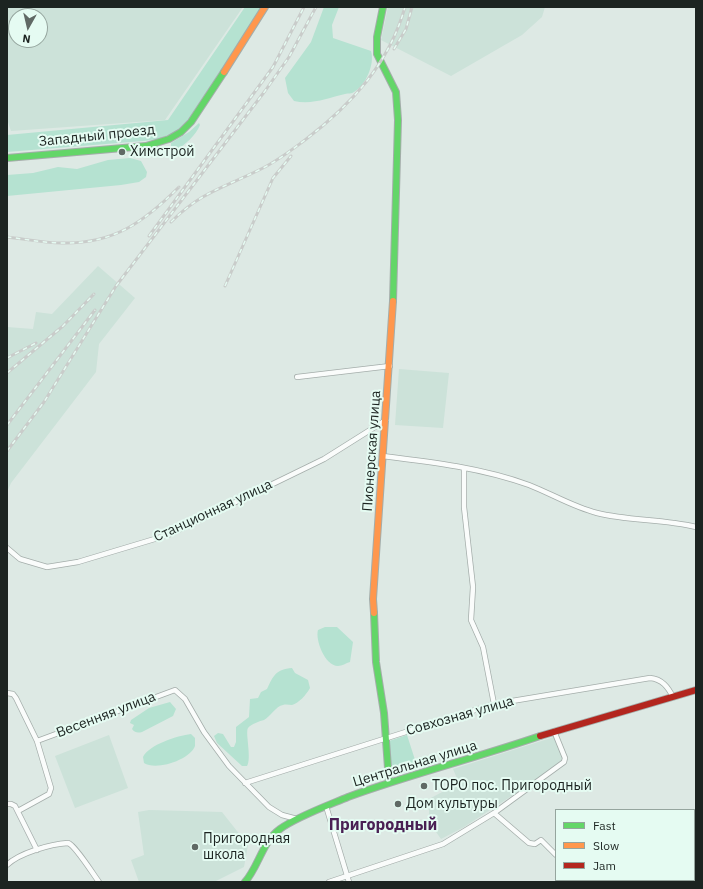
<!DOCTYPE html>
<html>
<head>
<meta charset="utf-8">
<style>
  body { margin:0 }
  #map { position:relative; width:703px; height:889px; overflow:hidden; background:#dde9e4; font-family:"IBM Plex Sans",sans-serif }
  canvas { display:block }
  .frame { position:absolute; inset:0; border:8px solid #1c2421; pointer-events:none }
  .legend { position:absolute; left:555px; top:809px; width:140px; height:72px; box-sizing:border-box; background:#e5fbf2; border:1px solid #95a59e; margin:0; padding:5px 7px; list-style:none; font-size:12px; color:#1c2421 }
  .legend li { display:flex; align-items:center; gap:8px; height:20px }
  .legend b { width:20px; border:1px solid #95a59e }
  .north { position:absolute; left:8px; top:8px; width:40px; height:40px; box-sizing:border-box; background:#e5fbf2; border:1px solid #95a59e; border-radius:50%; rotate:188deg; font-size:11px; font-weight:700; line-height:16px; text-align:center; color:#1c2421 }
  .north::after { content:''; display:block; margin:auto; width:14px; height:18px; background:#606965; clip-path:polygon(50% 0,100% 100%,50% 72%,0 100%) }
</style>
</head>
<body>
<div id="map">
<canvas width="703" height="889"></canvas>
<div class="frame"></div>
<ul class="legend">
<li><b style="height:5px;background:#63d668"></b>Fast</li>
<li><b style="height:5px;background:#ff974d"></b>Slow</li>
<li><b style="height:5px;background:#b3261e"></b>Jam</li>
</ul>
<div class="north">N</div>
</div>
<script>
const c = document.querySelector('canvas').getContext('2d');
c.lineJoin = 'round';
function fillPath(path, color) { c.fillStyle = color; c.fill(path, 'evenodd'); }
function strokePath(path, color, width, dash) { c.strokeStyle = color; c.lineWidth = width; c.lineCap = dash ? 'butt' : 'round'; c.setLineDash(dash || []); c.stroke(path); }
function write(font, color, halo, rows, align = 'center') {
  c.font = font + ' "IBM Plex Sans",sans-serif'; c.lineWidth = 4; c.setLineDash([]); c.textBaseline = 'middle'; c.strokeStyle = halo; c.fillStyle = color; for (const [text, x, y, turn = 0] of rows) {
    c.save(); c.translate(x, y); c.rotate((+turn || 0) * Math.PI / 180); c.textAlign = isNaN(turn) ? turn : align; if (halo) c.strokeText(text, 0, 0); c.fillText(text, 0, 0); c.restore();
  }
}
const built = new Path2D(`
  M7,7H243L165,120L11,131L7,119ZM16,16H40V40H16Z
  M388,7H545L542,17L522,35L451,76L381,40Z
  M98,266L135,298L99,344L96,372L11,483L7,492V327L33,329L36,312L52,314Z
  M399,369L449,373L443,428L395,425Z
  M109,735L128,788L75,808L55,756Z
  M554,737L563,757L562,763L464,827L441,839L429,822V799L459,783L453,769Z
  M149,810L222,812L248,845L244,867L214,882H139L131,860L144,855L138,812Z`);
const green = new Path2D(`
  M245,7H262L204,98L185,125L174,133L158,139L143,141L7,152V135L168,120Z
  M324,7H339L332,25L333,38L371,51C375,64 366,85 354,92C352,94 348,93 345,94C328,98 312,105 294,101L288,93L285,78L311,42Z
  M199,123L200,125C196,135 185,145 176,150L171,149V143L189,132Z
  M130,158L141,161L147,172L146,177L139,182L121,185L7,196V175L33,173L58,167L77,169L108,160Z
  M325,627H337L353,642L350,662C346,663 342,666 338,666C325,666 315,640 318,630Z
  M292,668L295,673L308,680L310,688C306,695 299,703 292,705C289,705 286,704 283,705C276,706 270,717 264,720C260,721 251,724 248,728C245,732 252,759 247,766H242L217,743L214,736L218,733L223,734L231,747H234L236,742V727L249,717L250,699L258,698L261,692L267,689C273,676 276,669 292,668Z
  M170,702L176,709L173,716L142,732C138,733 135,733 132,729L134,725L130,723L131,720L149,708Z
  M191,734L195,738V746C190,760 156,771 144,763L143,757C150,744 177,736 191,734Z
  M407,735L417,766L394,774L391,771L388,746L389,741Z`);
const street = new Path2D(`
  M297,377L390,366
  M383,456C432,462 482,468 529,485C552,494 573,507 597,513C629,521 663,519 696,527
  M464,468V507L473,587L471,620L483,647L494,704
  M7,548L20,559L47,567L78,562L168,535L324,459L386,420
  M7,693L13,694L16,698L37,741L51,788L49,794L18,811
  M37,741L175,690L185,699L204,732L229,766L269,807L282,815L297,819
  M245,783L494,704L650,678C662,679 668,687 673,697
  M7,804H11L15,806L37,850
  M326,806L349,882
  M494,813L529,843L535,844L541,840L556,855
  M694,833L696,831
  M7,865C19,853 51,844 68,843C75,845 93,874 99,882
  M569,880V882
  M329,882L443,844L494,813L564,762L565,758L554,731
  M655,882L657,880`);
const fast = new Path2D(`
  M383,7L377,37V54L396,92L398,120L393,301
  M7,158L146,146L169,139L181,132L191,122L224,72
  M374,613L376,662L384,713L389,782
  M245,882C259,866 262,842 280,829C296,817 329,805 348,797C411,774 476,758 540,736`);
const slow = new Path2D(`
  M224,72L265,7
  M374,613L373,599L393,301`);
const jam = new Path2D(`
  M540,736L696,690`);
const rail = new Path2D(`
  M394,49L406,29L412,7
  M171,222C201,192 223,188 259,170C276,162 290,151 305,140C351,105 389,64 405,7
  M149,236L273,67L304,7
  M7,237C25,239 44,243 62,243C114,244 144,222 179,187
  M225,286L273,178L291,156
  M7,358L36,343
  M7,373L63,326L94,294
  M7,425L95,310
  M7,451L44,402L116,286L265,91L289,57L316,7`);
const markers = [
  [122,152,4,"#606965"],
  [424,786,4,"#606965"],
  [398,804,4,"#606965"],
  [195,847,4,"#606965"]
];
const streetNames = [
  ["Западный проезд",97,136,-6],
  ["Пионерская улица",372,451,-86],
  ["Станционная улица",213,511,-25],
  ["Весенняя улица",106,715,-21],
  ["Совхозная улица",460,716,-16],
  ["Центральная улица",415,764,-17]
];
const poiNames = [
  ["Химстрой",130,152],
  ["ТОРО пос. Пригородный",432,786],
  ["Дом культуры",406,804],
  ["Пригородная",203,839],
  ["школа",203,855]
];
const quarterNames = [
  ["Пригородный",383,825]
];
fillPath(built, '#cce2d9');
fillPath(green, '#b5e2d1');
strokePath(street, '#a4adaa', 6);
strokePath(fast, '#a4adaa', 8);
strokePath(slow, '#a4adaa', 8);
strokePath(jam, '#a4adaa', 8);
strokePath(street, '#fafcfb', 4.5);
strokePath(fast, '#63d668', 6);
strokePath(slow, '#ff974d', 6);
strokePath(jam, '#b3261e', 6);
strokePath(rail, '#c9ccca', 3);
strokePath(rail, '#e5fbf2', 1.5, [4.5]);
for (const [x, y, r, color] of markers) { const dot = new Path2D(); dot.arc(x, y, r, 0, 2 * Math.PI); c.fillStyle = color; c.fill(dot); strokePath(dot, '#e5fbf2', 1.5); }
write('14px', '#1c2421', '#e5fbf2', streetNames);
write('14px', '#1c2421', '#e5fbf2', poiNames, 'left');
write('bold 16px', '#4a2054', '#e5fbf2', quarterNames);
</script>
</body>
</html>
